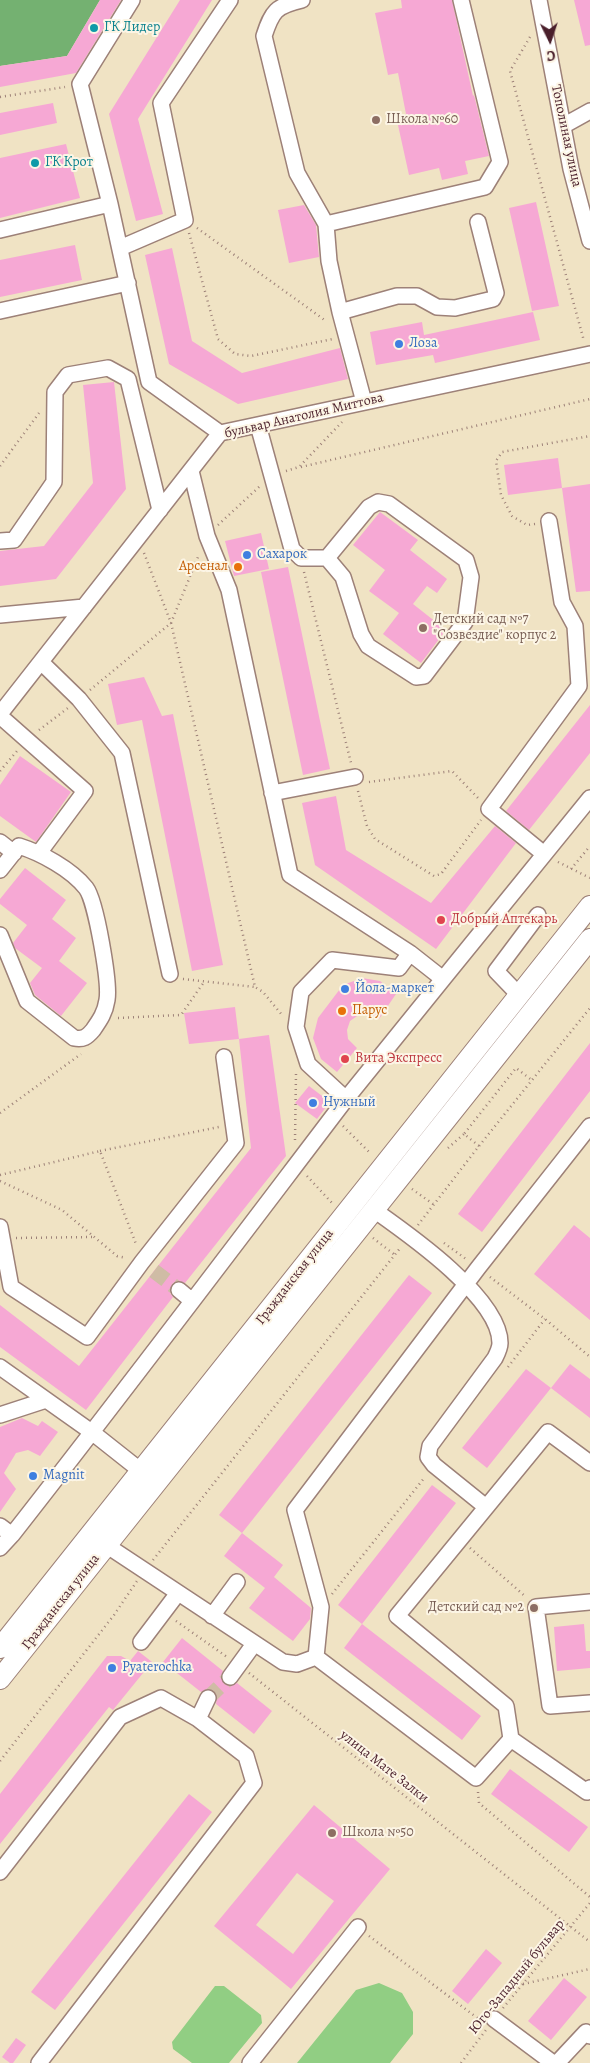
<!DOCTYPE html>
<html>
<head>
<meta charset="utf-8">
<style>
  body { margin:0 }
  #map { position:relative; width:590px; height:2063px; overflow:hidden; background:#f0e3c4; font-family:Alegreya,serif }
  canvas { display:block }
  .north { position:absolute; left:525px; top:15px; width:50px; height:50px; -webkit-text-stroke:4px #fcf5e5; paint-order:stroke; rotate:176deg; font-size:14px; font-weight:700; line-height:20px; text-align:center; color:#4a1f2b }
  .north::after { content:''; display:block; margin:auto; width:18px; height:22px; background:#4a1f2b; clip-path:polygon(50% 0,100% 100%,50% 72%,0 100%) }
</style>
</head>
<body>
<div id="map">
<canvas width="590" height="2063"></canvas>
<div class="north">С</div>
</div>
<script>
const c = document.querySelector('canvas').getContext('2d');
c.lineJoin = 'round';
function fillPath(path, color) { c.fillStyle = color; c.fill(path, 'evenodd'); }
function strokePath(path, color, width, dash) { c.strokeStyle = color; c.lineWidth = width; c.lineCap = dash ? 'butt' : 'round'; c.setLineDash(dash || []); c.stroke(path); }
function write(font, color, halo, rows, align = 'center') {
  c.font = font + ' Alegreya,serif'; c.lineWidth = 4; c.setLineDash([]); c.textBaseline = 'middle'; c.strokeStyle = halo; c.fillStyle = color; for (const [text, x, y, turn = 0] of rows) {
    c.save(); c.translate(x, y); c.rotate((+turn || 0) * Math.PI / 180); c.textAlign = isNaN(turn) ? turn : align; if (halo) c.strokeText(text, 0, 0); c.fillText(text, 0, 0); c.restore();
  }
}
const green = new Path2D(`
  M379,1983L402,1993L413,2012V2034L390,2063H297L356,1990Z
  M215,1986H224L261,2015L262,2023L229,2063H192L173,2049L172,2042Z`);
const forest = new Path2D(`
  M0,0H100L67,56L0,66Z`);
const building = new Path2D(`
  M100,0H121L76,73L0,87V66L67,56Z
  M180,0H212L138,119L163,214L136,221L109,114Z
  M401,0H452L473,96L474,95L489,156L465,161L468,174L442,180L439,168L409,175L396,116L406,114L398,73L388,75L375,13L402,8Z
  M574,0H590V45L585,46Z
  M53,103L57,123L0,135V113Z
  M66,144L80,198L0,218V158Z
  M536,202L559,306L532,311L509,208Z
  M304,205L316,225L319,257L289,263L278,210Z
  M75,245L82,280L0,297V260Z
  M172,248L192,341L242,373L340,348L348,379L238,404L169,364L145,255Z
  M533,312L540,340L435,363L433,355L376,365L370,332L422,322L424,335Z
  M114,382L126,489L56,579L0,586V551L44,546L93,483L83,385Z
  M558,458L562,488L508,495L504,465Z
  M590,484V591L576,592L562,488Z
  M380,512L418,540L410,550L447,579L437,593L427,586L413,604L446,630L421,663L383,634L399,613L369,591L385,570L353,545Z
  M261,533L269,569L234,576L225,541Z
  M288,567L330,769L303,775L261,572Z
  M144,677L162,716L173,714L223,965L192,971L142,720L117,725L108,684Z
  M590,705V753L529,830L506,811Z
  M20,756L71,792L36,842L0,816V785Z
  M336,796L346,850L431,903L495,826L516,843L436,949L315,865L302,803Z
  M25,868L66,900L52,919L76,938L59,961L87,983L61,1016L35,995L30,983L42,968L15,948L13,943L27,925L0,904V899Z
  M362,978L380,981L396,994L379,1019L370,1014H360L350,1021L347,1030L348,1039L357,1048L337,1072L321,1059L313,1038L318,1018L343,985Z
  M235,1007L239,1039L189,1044L184,1013Z
  M269,1035L286,1156L185,1283L176,1281L172,1284L170,1293L173,1297L86,1410L0,1347V1305L79,1366L251,1148L239,1039Z
  M590,1043V1091L482,1232L458,1214Z
  M309,1086L330,1102L317,1119L295,1103Z
  M574,1225L590,1238V1320L534,1274Z
  M409,1275L432,1293L242,1533L219,1515Z
  M570,1364L590,1379V1418L551,1388Z
  M526,1369L551,1388L487,1468L462,1448Z
  M22,1418L38,1426L42,1421L58,1432L40,1456L28,1450L16,1453L4,1473L16,1489L0,1512V1427Z
  M432,1485L456,1503L362,1624L338,1605Z
  M242,1533L283,1565L274,1577L311,1608L310,1619L293,1641L249,1608L265,1588L224,1556Z
  M362,1624L481,1716L462,1740L344,1648Z
  M584,1624L586,1651H590V1668L557,1671L554,1627Z
  M182,1638L223,1671L221,1676L224,1684L230,1686L237,1683L272,1711L254,1734L216,1704L217,1697L212,1690L207,1689L201,1692L163,1662Z
  M138,1651L152,1662L113,1710L109,1707L0,1844V1794L107,1656H121L130,1661Z
  M510,1769L588,1827L569,1852L491,1794Z
  M189,1794L212,1812L55,2010L31,1992Z
  M314,1805L390,1869L291,1989L214,1926ZM297,1873L334,1901L293,1954L256,1925Z
  M486,1949L502,1963L468,2004L452,1991Z
  M564,1978L587,1997L551,2040L528,2021Z
  M16,2038L26,2045L13,2063H10L2,2057Z`);
const minorTunnel = new Path2D(`
  M154,1271L179,1290
  M208,1698L230,1677`);
const path = new Path2D(`
  M530,37L510,71L584,341
  M0,97L65,87
  M197,228L326,321
  M189,233L218,339L235,354L251,356L333,339
  M0,466L39,413
  M301,467L590,399
  M286,471L299,467L342,422
  M535,524L527,525L512,516L501,495L496,461L502,452L590,436
  M218,525L260,486
  M144,553L171,623L255,987L263,992L282,1015
  M304,572L351,763
  M90,690L171,623L198,557
  M39,730L68,708
  M0,771L17,751
  M369,782L452,771L478,798
  M358,791L367,826L375,839L434,876L441,874L481,820
  M558,862L590,878
  M571,869L590,846
  M183,979L255,987
  M118,1018L181,1015L204,982
  M0,1113L81,1054
  M343,1126L371,1154
  M295,1140L296,1073
  M479,1146L464,1134L516,1068L533,1081
  M448,1148L464,1134
  M100,1151L219,1127
  M0,1175L100,1151L136,1244
  M307,1176L332,1203
  M0,1181L62,1210L117,1256L126,1258
  M412,1189L433,1204
  M418,1225L479,1146L590,1008
  M16,1238L93,1237
  M373,1238L395,1255
  M444,1243L466,1259
  M490,1277L545,1319L590,1357
  M508,1367L545,1319
  M470,1548L526,1597
  M153,1560L401,1247
  M332,1594L425,1477
  M176,1621L227,1657
  M249,1673L590,1942
  M0,1761L114,1615L137,1581
  M478,1792L479,1803L590,1897
  M369,1936L480,2020
  M523,1984L590,1969
  M503,2008L590,1903
  M461,2063L486,2030`);
const minor = new Path2D(`
  M132,0L80,84L110,204L149,382L220,433
  M302,0C276,6 272,11 264,36L297,173L326,224L329,261L340,312
  M539,0L571,169L590,241
  M563,126L590,111
  M326,224L485,187L500,162L461,0
  M0,230L110,204
  M120,248L185,220L161,103L230,0
  M0,311L128,283
  M364,402L340,312L397,296H417L437,307L455,308L493,299L496,293L478,222
  M258,425L292,549L301,558H327L369,507L378,502L389,504L466,560L471,577L465,622L424,676L416,677L368,646L361,634L343,577L327,558
  M191,471L207,536L229,590L290,875L410,953L443,979L590,798
  M0,541L14,540L54,482L55,392L68,375L108,368L128,379L160,510
  M0,615L84,607
  M41,662L79,699L122,753L170,974
  M0,714L220,433L590,354
  M0,716L85,791L39,853
  M272,793L355,777
  M0,842L14,853
  M544,854L489,809L579,686L575,626L562,602L549,521
  M0,870L19,846C41,853 71,869 86,888C96,901 110,983 107,1000C105,1013 100,1020 93,1030C87,1037 83,1040 74,1038L27,1001L0,935
  M410,953L399,968L332,960L301,992L296,1027L308,1064L346,1099L443,979
  M520,996L496,971L538,915
  M374,1210C408,1234 500,1298 500,1343C500,1348 497,1354 495,1358L430,1446L428,1457L434,1465L486,1507
  M0,1227L11,1287L87,1337L142,1262L236,1143L224,1057
  M179,1290L191,1300
  M0,1367L93,1433L141,1471
  M0,1415L46,1400
  M0,1526L12,1535C125,1391 235,1245 346,1099
  M106,1545L283,1662L297,1664L316,1657L476,1778L511,1739L587,1792L590,1788
  M0,1548L12,1535
  M590,1602L536,1607L550,1706L590,1703
  M212,1616L237,1582
  M141,1642L178,1593
  M316,1657L321,1607L295,1510L478,1268L590,1126
  M230,1677L254,1644
  M198,1719L208,1698
  M511,1739L506,1706L397,1616L548,1432L590,1463
  M0,1872L120,1717L161,1698L198,1719L246,1756L254,1783L39,2063
  M494,2019L553,2063
  M250,2063L358,1927
  M557,2063L586,2032L590,2036`);
const major = new Path2D(`
  M0,1648L590,906
  M0,1679L590,939`);
const markers = [
  [94,28,5,"#0f9aa8"],
  [376,120,5,"#8d6e63"],
  [35,163,5,"#0f9aa8"],
  [399,344,5,"#3f7fe0"],
  [247,555,5,"#3f7fe0"],
  [238,567,5,"#e8710a"],
  [423,628,5,"#8d6e63"],
  [441,920,5,"#e0444e"],
  [345,989,5,"#3f7fe0"],
  [342,1011,5,"#e8710a"],
  [345,1059,5,"#e0444e"],
  [313,1103,5,"#3f7fe0"],
  [33,1476,5,"#3f7fe0"],
  [534,1608,5,"#8d6e63"],
  [112,1668,5,"#3f7fe0"],
  [332,1833,5,"#8d6e63"]
];
const cultureNames = [
  ["ГК Лидер",104,28],
  ["ГК Крот",45,163]
];
const educationNames = [
  ["Школа №60",386,120],
  ["Детский сад №7",433,620],
  ["\"Созвездие\" корпус 2",433,636],
  ["Детский сад №2",524,1608,"right"],
  ["Школа №50",342,1833]
];
const streetNames = [
  ["Тополиная улица",566,136,78],
  ["бульвар Анатолия Миттова",304,416,-13],
  ["Гражданская улица",295,1277,-52],
  ["Гражданская улица",61,1602,-52],
  ["улица Мате Залки",384,1767,38],
  ["Юго-Западный бульвар",517,1977,-51]
];
const shopNames = [
  ["Лоза",409,344],
  ["Сахарок",257,555],
  ["Йола-маркет",355,989],
  ["Нужный",323,1103],
  ["Magnit",43,1476],
  ["Pyaterochka",122,1668]
];
const foodNames = [
  ["Арсенал",228,567],
  ["Парус",352,1011,"left"]
];
const healthNames = [
  ["Добрый Аптекарь",451,920],
  ["Вита Экспресс",355,1059]
];
fillPath(green, '#91ce83');
fillPath(forest, '#74b171');
fillPath(building, '#f6a8d4');
strokePath(minorTunnel, '#cfbca5', 15, [15, 8]);
strokePath(minor, '#9d8178', 18);
strokePath(major, '#9d8178', 22);
strokePath(path, '#9d8178', 2.5, [1, 4]);
strokePath(minor, '#fff', 15);
strokePath(major, '#fff', 20);
for (const [x, y, r, color] of markers) { const dot = new Path2D(); dot.arc(x, y, r, 0, 2 * Math.PI); c.fillStyle = color; c.fill(dot); strokePath(dot, '#fcf5e5', 2); }
write('14px', '#0d838f', '#fcf5e5', cultureNames, 'left');
write('14px', '#785e54', '#fcf5e5', educationNames, 'left');
write('14px', '#4a1f2b', '#fcf5e5', streetNames);
write('14px', '#366cbe', '#fcf5e5', shopNames, 'left');
write('14px', '#c56008', '#fcf5e5', foodNames, 'right');
write('14px', '#be3a42', '#fcf5e5', healthNames, 'left');
</script>
</body>
</html>
